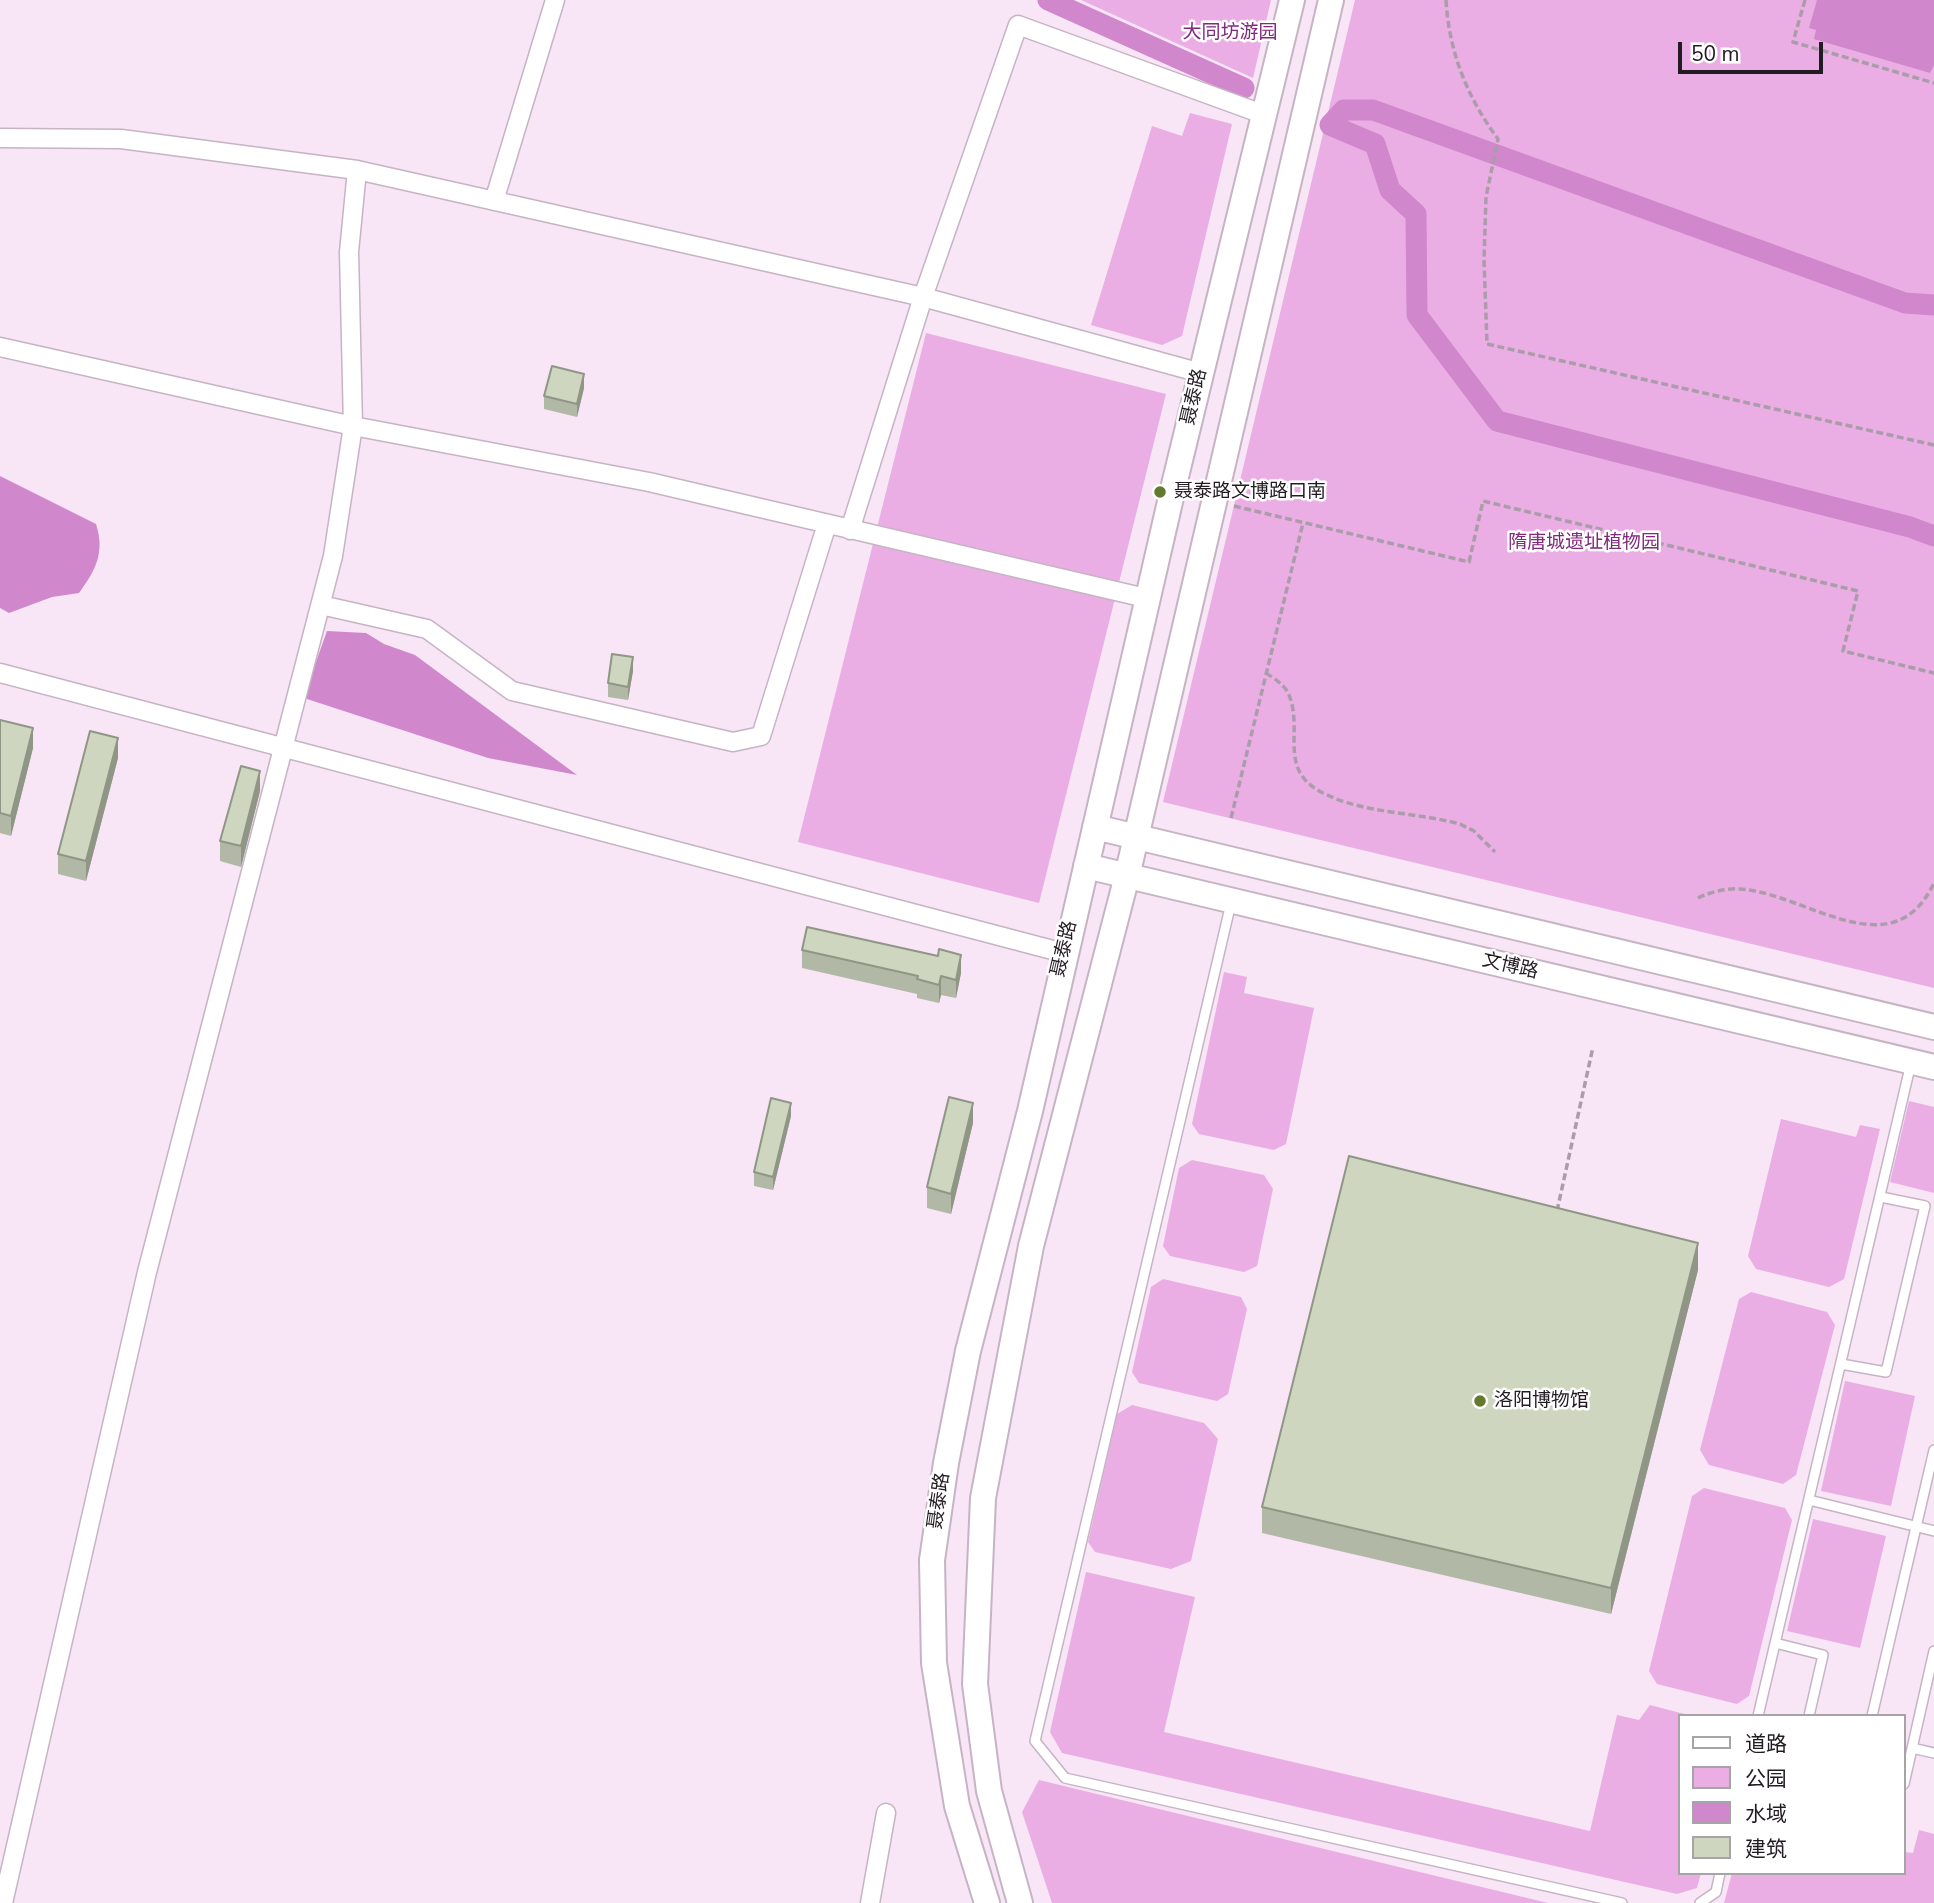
<!DOCTYPE html>
<html>
<head>
<meta charset="utf-8">
<style>
  body { margin:0 }
  #map { position:relative; width:1934px; height:1903px; overflow:hidden; background:#f8e5f6; font-family:"Nunito Sans","Noto Sans SC",sans-serif }
  canvas { display:block }
  .legend { position:absolute; left:1678px; top:1714px; width:228px; height:161px; box-sizing:border-box; background:#fff; border:2px solid #a7a4a7; margin:0; padding:9px 12px; list-style:none; font-size:21px; color:#221c22 }
  .legend li { display:flex; align-items:center; gap:14px; height:35px }
  .legend b { width:35px; border:2px solid #a7a4a7 }
  .scale { position:absolute; left:1678px; top:42px; width:145px; height:32px; box-sizing:border-box; border:4px solid #221c22; border-top:0; padding-left:9px; font-size:21px; line-height:24px; white-space:nowrap; color:#221c22; -webkit-text-stroke:5px #fff; paint-order:stroke }
</style>
</head>
<body>
<div id="map">
<canvas width="1934" height="1903"></canvas>
<ul class="legend">
<li><b style="height:9px;background:#fff"></b>道路</li>
<li><b style="height:19px;background:#eaaee5"></b>公园</li>
<li><b style="height:19px;background:#d087cc"></b>水域</li>
<li><b style="height:19px;background:#ced6c0"></b>建筑</li>
</ul>
<div class="scale">50 m</div>
</div>
<script>
const c = document.querySelector('canvas').getContext('2d');
c.lineJoin = 'round';
function fillPath(path, color) { c.fillStyle = color; c.fill(path, 'evenodd'); }
function strokePath(path, color, width, dash) { c.strokeStyle = color; c.lineWidth = width; c.lineCap = dash ? 'butt' : 'round'; c.setLineDash(dash || []); c.stroke(path); }
function write(font, color, halo, rows, align = 'center') {
  c.font = font + ' "Nunito Sans","Noto Sans SC",sans-serif'; c.lineWidth = 5; c.setLineDash([]); c.textBaseline = 'middle'; c.strokeStyle = halo; c.fillStyle = color; for (const [text, x, y, turn = 0] of rows) {
    c.save(); c.translate(x, y); c.rotate((+turn || 0) * Math.PI / 180); c.textAlign = isNaN(turn) ? turn : align; if (halo) c.strokeText(text, 0, 0); c.fillText(text, 0, 0); c.restore();
  }
}
const green = new Path2D(`
  M1081,0H1271L1253,78Z
  M1355,0H1934V988L1163,802Z
  M1190,113L1232,124L1182,336L1162,345L1091,325L1152,126L1182,136Z
  M926,333L1166,394L1039,903L798,842Z
  M1224,972L1247,977L1244,993L1314,1008L1286,1144L1274,1150L1199,1134L1192,1124Z
  M1909,1101L1934,1107V1193L1890,1182Z
  M1781,1119L1856,1137L1860,1125L1880,1129L1844,1279L1829,1287L1756,1269L1748,1256Z
  M1192,1160L1264,1175L1273,1189L1257,1266L1244,1272L1170,1256L1163,1246L1179,1168Z
  M1163,1279L1241,1297L1247,1309L1228,1394L1217,1401L1139,1383L1132,1372L1151,1287Z
  M1751,1292L1827,1312L1835,1325L1796,1475L1783,1484L1709,1465L1700,1450L1739,1299Z
  M1845,1381L1915,1396L1891,1506L1821,1491Z
  M1132,1405L1204,1423L1218,1439L1191,1561L1171,1569L1095,1552L1088,1542L1117,1414Z
  M1704,1488L1785,1508L1792,1520L1749,1696L1737,1704L1657,1684L1649,1671L1692,1496Z
  M1813,1519L1886,1536L1860,1648L1787,1631Z
  M1086,1572L1195,1597L1164,1732L1590,1831L1617,1715L1639,1720L1650,1705L1692,1716H1680V1873H1701L1697,1888L1677,1894L1062,1753L1050,1732Z
  M1039,1780L1548,1903H1052L1022,1812Z
  M1919,1830L1934,1834V1903H1724L1732,1873H1904V1852L1913,1853Z`);
const water = new Path2D(`
  M1817,0H1934V65L1930,73L1814,39L1816,30L1809,28Z
  M0,476L96,524C105,552 96,570 79,593L52,597L9,613L0,608Z
  M327,631L366,633L384,644L415,655L577,775L488,758L307,699V687Z`);
const canal = new Path2D(`
  M1048,0L1244,88
  M1934,305L1905,303L1373,110H1344L1330,125L1375,144L1390,190L1416,214L1417,315L1497,421L1910,527L1934,536`);
const path = new Path2D(`
  M1446,0C1449,52 1467,97 1498,139L1486,197L1484,260L1487,344L1934,445
  M1805,0L1793,42L1934,83
  M1234,506L1469,562L1483,501L1858,591L1843,651L1934,673
  M1266,673C1275,679 1285,685 1289,695C1304,732 1276,771 1325,794C1366,814 1416,812 1460,824L1474,831L1495,852
  M1231,818L1303,523
  M1698,898C1711,892 1725,888 1740,889C1806,893 1892,971 1934,883
  M1557,1211L1593,1047`);
const lane = new Path2D(`
  M1231,903L1035,1741L1065,1778L1622,1903
  M1841,1364L1886,1372L1925,1206L1881,1197
  M1809,1500L1934,1531
  M1775,1643L1823,1655L1809,1716
  M1758,1716L1911,1063
  M1872,1716L1934,1450
  M1912,1748L1934,1753
  M1904,1784L1934,1651
  M1700,1903L1716,1892L1720,1873`);
const street = new Path2D(`
  M0,138L121,139L357,170L923,297L1201,373
  M494,201L555,0
  M0,347L353,426L649,482L1150,599
  M850,530L923,297L1018,25L1265,115
  M321,605L427,629L512,691L733,742L761,736L827,524
  M0,673L1064,953
  M3,1903L147,1272L333,556L353,426L349,252L357,170
  M870,1903L886,1813`);
const secondary = new Path2D(`
  M1095,827L1934,1027
  M1086,866L1934,1067
  M987,1903L957,1806L934,1663L932,1560L946,1463L968,1351L1030,1111L1172,493L1292,0
  M1020,1903L989,1791L975,1684L983,1498L1031,1246L1127,876L1331,0`);
const wall = new Path2D(`
  M584,388L577,417L544,409V396Z
  M633,671L628,700L608,697V683Z
  M0,720L33,748L11,836L0,833Z
  M118,758L86,881L58,874V854Z
  M260,791L241,867L220,861V841Z
  M802,950L961,973L956,998L941,995L939,1003L917,998V994L802,968Z
  M791,1116L773,1190L754,1186V1172Z
  M973,1123L951,1214L927,1208V1187Z
  M1698,1270L1611,1614L1262,1533V1507Z`);
const shadedWall = new Path2D(`
  M584,374V388L577,417V404Z
  M633,657V671L628,700V687Z
  M33,728V748L11,836V816Z
  M118,738V758L86,881V861Z
  M260,771V791L241,867V846Z
  M961,955V973L956,998V980Z
  M941,976V995L939,1003V985Z
  M791,1103V1116L773,1190V1177Z
  M973,1103V1123L951,1214V1194Z
  M1698,1243V1270L1611,1614V1588Z`);
const building = new Path2D(`
  M552,366L584,374L577,404L544,396Z
  M612,654L633,657L628,687L608,683Z
  M0,720L33,728L11,816L0,813Z
  M90,731L118,738L86,861L58,854Z
  M241,766L260,771L241,846L220,841Z
  M807,927L938,956L939,949L961,955L956,980L941,976L939,985L917,979L918,976L802,950Z
  M949,1097L973,1103L951,1194L927,1187Z
  M771,1098L791,1103L773,1177L754,1172Z
  M1349,1156L1698,1243L1611,1588L1262,1507Z`);
const markers = [
  [1160,492,7,"#637a2c"],
  [1480,1401,7,"#637a2c"]
];
const parkNames = [
  ["大同坊游园",1230,33],
  ["隋唐城遗址植物园",1584,543]
];
const streetNames = [
  ["聂泰路",1195,397,-77],
  ["聂泰路",1065,949,-77],
  ["文博路",1510,967,13],
  ["聂泰路",940,1501,-82]
];
const poiNames = [
  ["聂泰路文博路口南",1174,492],
  ["洛阳博物馆",1494,1401]
];
fillPath(green, '#eaaee5');
fillPath(water, '#d087cc');
strokePath(canal, '#d087cc', 21);
strokePath(lane, '#c6b4c4', 12);
strokePath(street, '#c6b4c4', 21);
strokePath(secondary, '#c6b4c4', 28);
strokePath(path, '#aa9ca9', 3.5, [7, 3.5]);
strokePath(lane, '#fff', 9);
strokePath(street, '#fff', 18);
strokePath(secondary, '#fff', 24);
fillPath(wall, '#b1b8a5');
fillPath(shadedWall, '#909686');
fillPath(building, '#ced6c0');
strokePath(building, '#909686', 2);
for (const [x, y, r, color] of markers) { const dot = new Path2D(); dot.arc(x, y, r, 0, 2 * Math.PI); c.fillStyle = color; c.fill(dot); strokePath(dot, '#fff', 2.5); }
write('19px', '#80297e', '#fff', parkNames);
write('19px', '#221c22', '#fff', streetNames);
write('19px', '#221c22', '#fff', poiNames, 'left');
</script>
</body>
</html>
